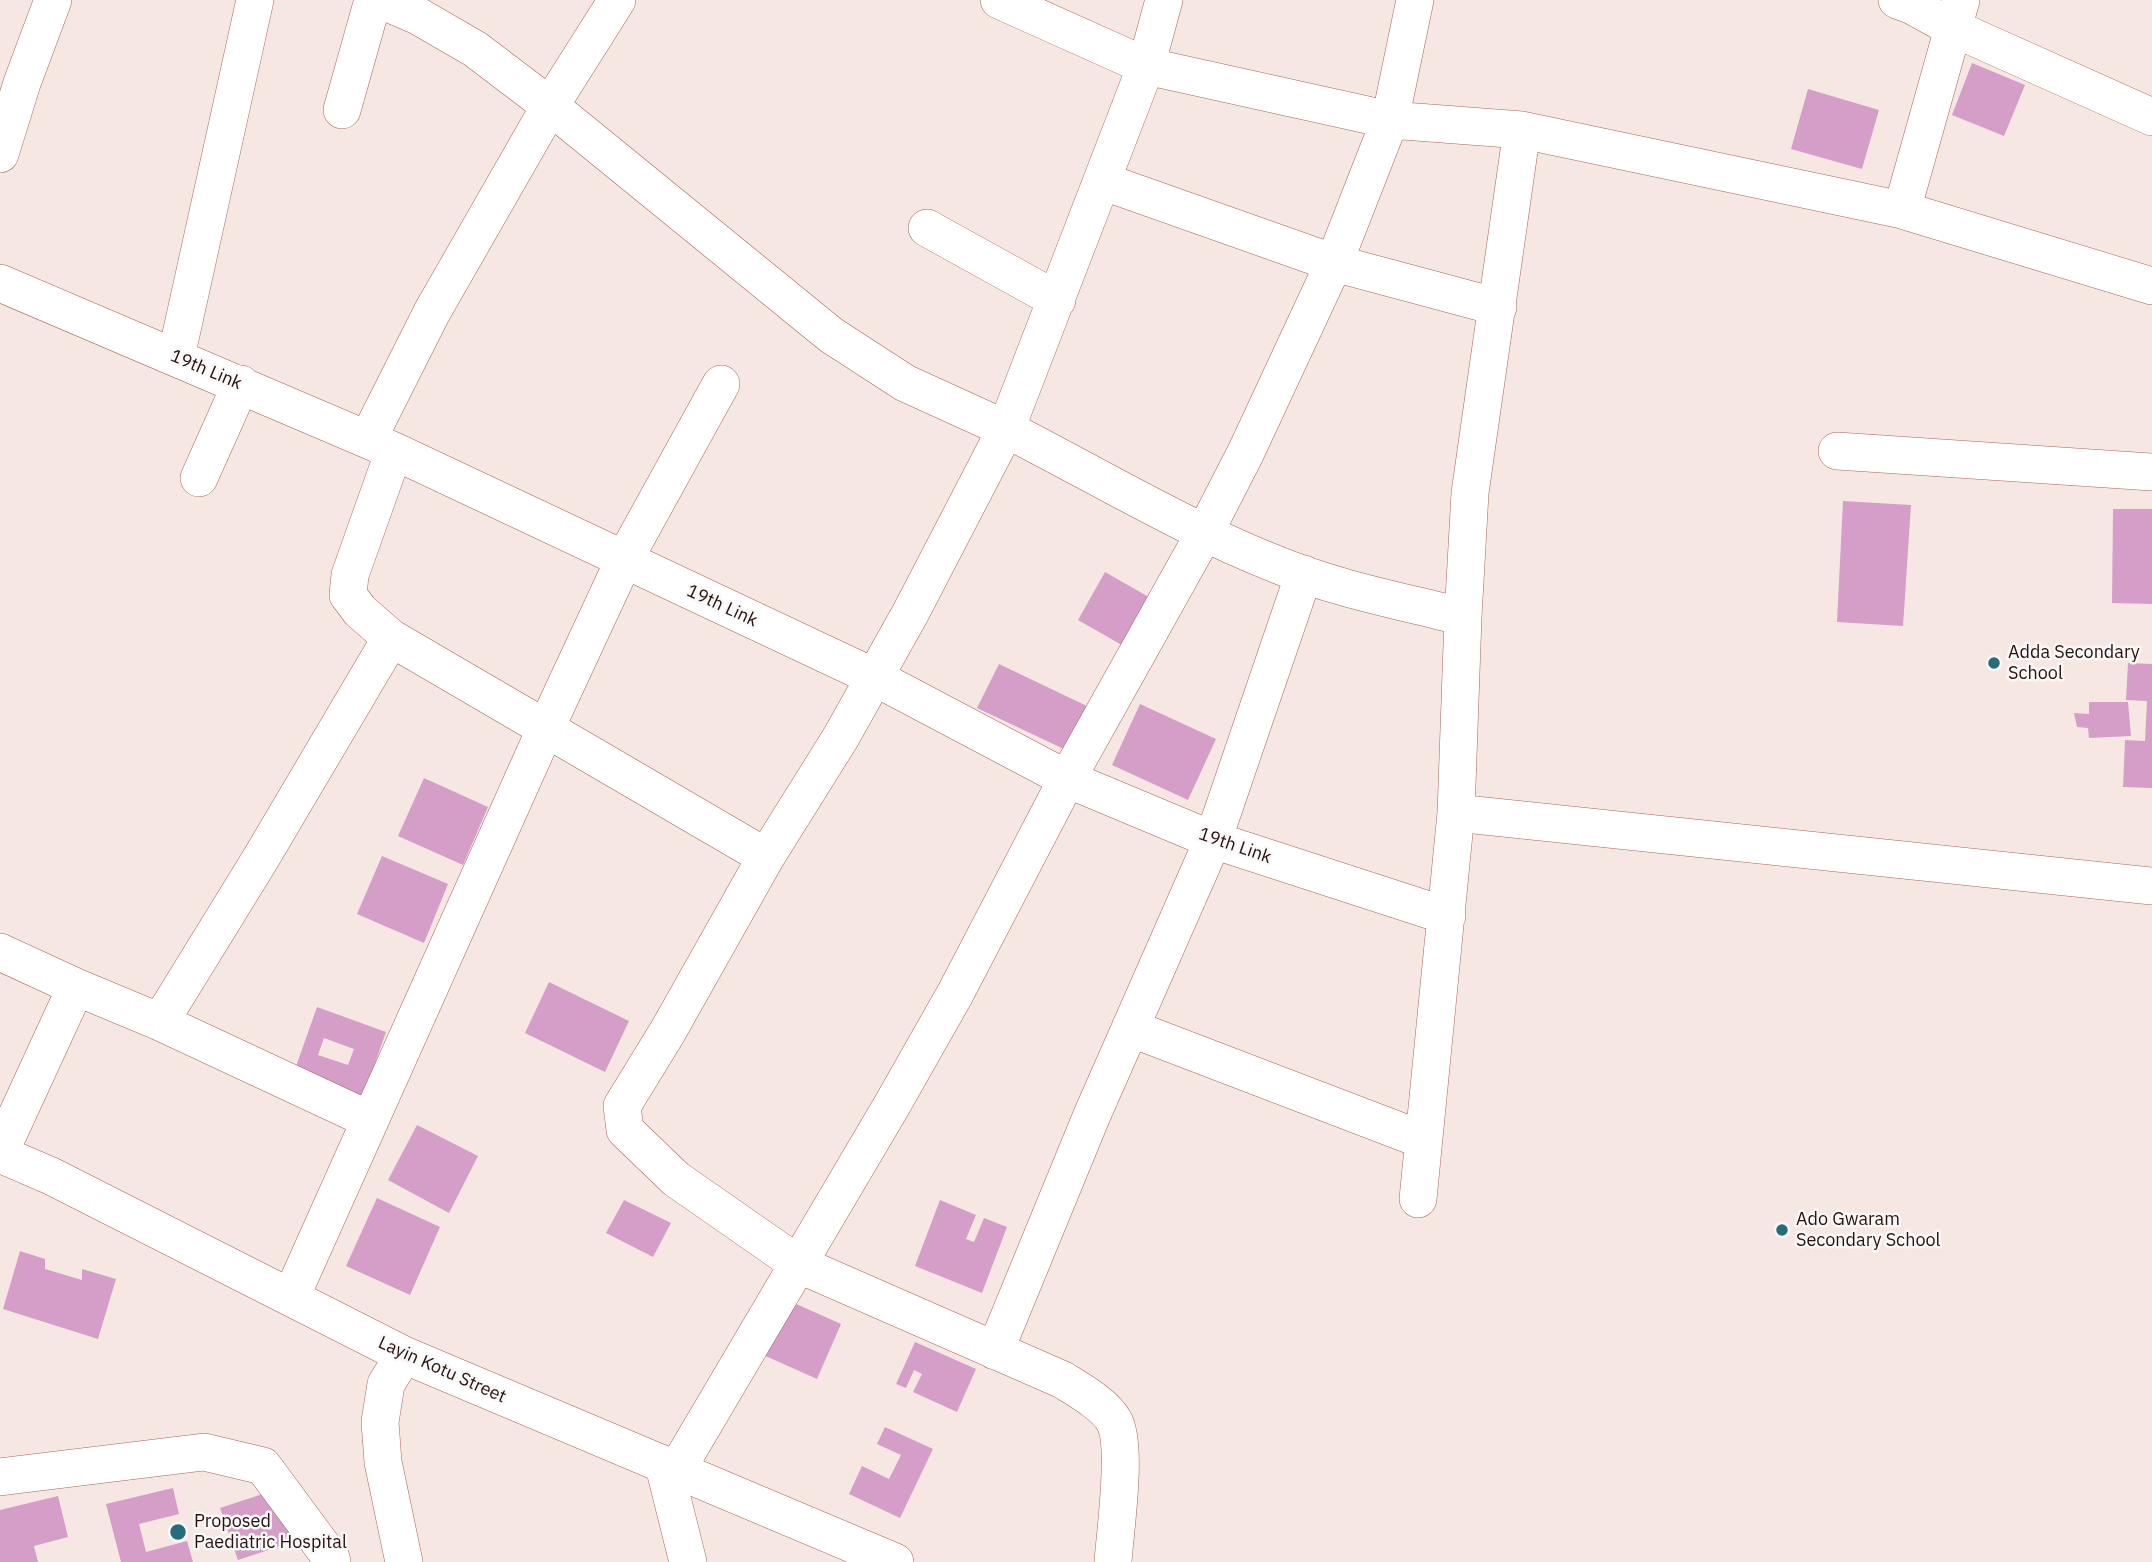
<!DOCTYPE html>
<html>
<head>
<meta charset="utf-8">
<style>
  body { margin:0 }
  canvas { display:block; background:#f6e7e3 }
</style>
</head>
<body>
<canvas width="2152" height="1562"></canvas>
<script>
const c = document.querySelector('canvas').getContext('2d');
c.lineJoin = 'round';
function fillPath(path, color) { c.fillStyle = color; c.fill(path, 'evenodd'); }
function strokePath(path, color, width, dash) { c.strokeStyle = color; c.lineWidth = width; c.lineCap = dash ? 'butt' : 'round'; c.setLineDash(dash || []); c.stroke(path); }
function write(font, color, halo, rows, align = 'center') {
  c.font = font + ' "IBM Plex Sans",sans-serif'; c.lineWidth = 5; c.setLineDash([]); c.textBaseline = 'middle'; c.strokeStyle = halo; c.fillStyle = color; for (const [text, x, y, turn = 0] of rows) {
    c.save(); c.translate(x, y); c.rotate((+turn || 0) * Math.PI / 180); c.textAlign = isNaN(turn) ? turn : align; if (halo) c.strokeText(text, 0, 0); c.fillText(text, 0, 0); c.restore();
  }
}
const building = new Path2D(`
  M1972,63L2025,85L2004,136L1952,115Z
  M1808,89L1879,110L1862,169L1791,149Z
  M1843,501L1911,505L1903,626L1837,622Z
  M2113,509H2152V604L2112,603Z
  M1105,572L1154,600L1127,648L1078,620Z
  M2128,663L2152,664V788L2123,787L2125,740L2145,741L2147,701L2126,700Z
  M999,664L1089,707L1068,751L977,708Z
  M2089,702H2128L2131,736L2089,738L2088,728L2077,727L2074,713L2089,714Z
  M1140,704L1216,739L1188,800L1112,765Z
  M424,778L488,807L463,865L398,836Z
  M382,856L448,884L424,943L357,914Z
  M549,982L629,1021L605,1072L525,1033Z
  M317,1007L386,1032L363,1097L294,1072ZM324,1038L354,1049L348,1065L318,1055Z
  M417,1125L478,1156L449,1213L388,1180Z
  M377,1198L440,1227L410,1295L346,1266Z
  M624,1200L671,1223L653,1257L606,1233Z
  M940,1200L976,1215L966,1239L974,1242L984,1218L1007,1227L982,1293L915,1266Z
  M20,1251L45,1259V1269L82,1280V1269L116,1279L98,1339L3,1309Z
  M785,1299L841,1324L817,1379L761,1354Z
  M915,1342L976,1369L957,1412L913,1392L922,1374L914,1370L906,1388L896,1384Z
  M885,1427L933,1449L900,1518L849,1494L862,1466L889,1479L901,1455L877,1444Z
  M173,1488L179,1514L139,1524L146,1552L187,1541L193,1562H121L106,1504Z
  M275,1490L293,1542L238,1560L220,1508Z
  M58,1496L68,1537L34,1546L38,1562H0V1510Z`);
const minor = new Path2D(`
  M617,0L550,106L831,335L905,383L1006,429L1146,66L999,0
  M1164,0L1146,66L1390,120L1415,0
  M1897,0L1911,5L1953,28L2152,117
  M342,110L373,0
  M0,154L22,83L53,0
  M1102,181L1334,263L1498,307
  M1902,210L2152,286
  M927,228L1057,300
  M0,283L394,451L874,677L1067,779L1213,840L1447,916
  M176,357L255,0
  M368,439L432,312L550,106L475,49L418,16L381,0
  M394,451L350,575L348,595L360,611L391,638L766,857
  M1837,451L2152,472
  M199,478L241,384
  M1456,813L2152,886
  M0,952L76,987L160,1022L370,1120
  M160,1022L261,858L391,638
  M1130,1028L1423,1140
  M0,1152L76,987
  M0,1154L51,1176L404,1355L895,1562
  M1418,1199L1456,813L1463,617L1470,493L1522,130
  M291,1297L545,730L624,560L721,384
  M995,1351L1092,1115L1213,840L1304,574
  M404,1355L386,1384L380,1422L383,1462L404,1562
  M664,1466L688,1562
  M676,1471L892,1105L955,994L1067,779L1205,532L1246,452L1334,263L1390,120L1522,130L1902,210L1961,0
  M0,1477L204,1452L263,1466L331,1558L332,1562
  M1113,1562C1115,1531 1128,1446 1114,1421C1104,1404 1079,1390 1063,1380L798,1264L676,1179L625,1130L622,1106L668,1031L766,857L841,737L911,612L1006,429C1096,475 1184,528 1278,565C1337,589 1401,601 1463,617`);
const markers = [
  [1994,663,7,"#266c7b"],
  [1782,1230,7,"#266c7b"],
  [178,1532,9,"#266c7b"]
];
const streetNames = [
  ["19th Link",206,370,23],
  ["19th Link",722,606,25],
  ["19th Link",1235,846,19],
  ["Layin Kotu Street",442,1370,24]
];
const poiNames = [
  ["Adda Secondary",2008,653],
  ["School",2008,674],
  ["Ado Gwaram",1796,1220],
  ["Secondary School",1796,1241],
  ["Proposed",194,1522],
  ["Paediatric Hospital",194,1543]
];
fillPath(building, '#d49ec9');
strokePath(minor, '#a56658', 38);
strokePath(minor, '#fff', 37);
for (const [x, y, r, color] of markers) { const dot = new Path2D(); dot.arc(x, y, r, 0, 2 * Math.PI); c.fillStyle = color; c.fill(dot); strokePath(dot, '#f8f8f8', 2.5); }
write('18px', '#2a110c', '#f8f8f8', streetNames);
write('18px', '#2a110c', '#f8f8f8', poiNames, 'left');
</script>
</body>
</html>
